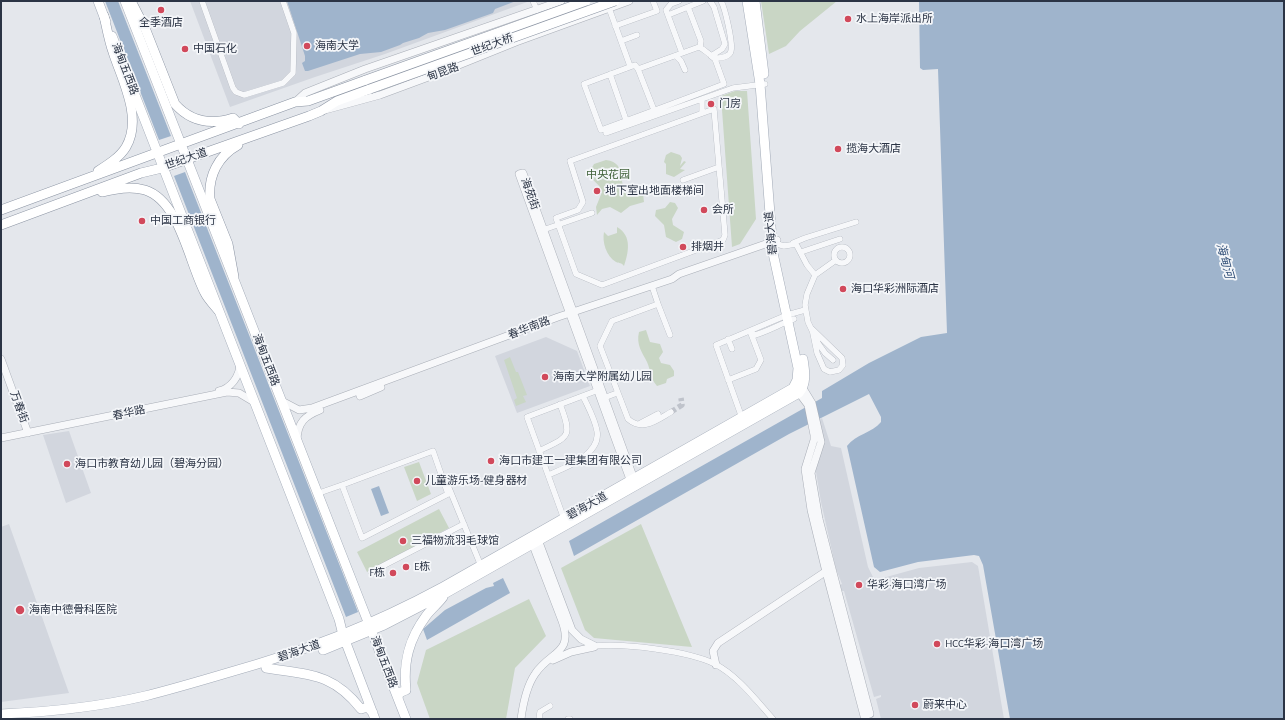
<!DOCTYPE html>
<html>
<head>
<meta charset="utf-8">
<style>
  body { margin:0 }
  #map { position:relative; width:1285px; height:720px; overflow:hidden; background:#e4e7ec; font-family:"Alegreya Sans",sans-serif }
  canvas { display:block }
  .frame { position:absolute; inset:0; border:2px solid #2b3445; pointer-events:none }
</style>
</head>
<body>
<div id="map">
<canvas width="1285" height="720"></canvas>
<div class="frame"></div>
</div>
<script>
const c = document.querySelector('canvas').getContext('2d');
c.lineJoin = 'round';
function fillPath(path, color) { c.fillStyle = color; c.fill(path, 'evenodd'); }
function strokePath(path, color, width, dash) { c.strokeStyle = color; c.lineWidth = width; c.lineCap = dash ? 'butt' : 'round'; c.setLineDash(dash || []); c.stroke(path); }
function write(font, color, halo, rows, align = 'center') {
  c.font = font + ' "Alegreya Sans","Noto Sans SC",sans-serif'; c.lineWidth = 3.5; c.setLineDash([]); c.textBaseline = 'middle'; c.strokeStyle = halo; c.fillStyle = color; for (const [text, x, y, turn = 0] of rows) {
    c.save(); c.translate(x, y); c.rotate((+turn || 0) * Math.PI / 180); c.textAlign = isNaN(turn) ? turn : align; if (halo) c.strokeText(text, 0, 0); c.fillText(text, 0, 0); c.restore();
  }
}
const built = new Path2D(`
  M190,1H530L385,54L315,77L230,107Z
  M546,337L577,351L590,386L517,413L495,356Z
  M822,418L831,446L841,448L868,567L873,577L879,579L919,568L972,562L978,566L1004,719H881L876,699L881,697V695L874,697L844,591H842L840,585L842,584L836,569L821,502L815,466L812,425Z
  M69,431L91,493L66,503L43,435Z
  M9,524L69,693L1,702V527Z`);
const green = new Path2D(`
  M761,1H837L800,31L786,46L769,54Z
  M735,91H747L756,219L740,244L732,247L721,96Z
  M671,152L680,155L682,158L680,166L684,161L686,162L680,169L685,170L674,177L666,174V164L664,162L666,155Z
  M606,160C630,163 614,187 631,193C635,195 639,194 643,194L644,202L630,206L621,213L610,207L602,209L597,215L596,207L602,192C600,183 591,181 589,173L594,164Z
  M670,202L675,203L678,208L672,219L673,225L684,232L682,239L676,242L666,237L664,225L655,216L656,210L665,208Z
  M617,227C633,236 628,254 624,266C621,262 620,264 616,262C606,256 602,242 604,232L608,236L617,233Z
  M646,330L650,342L660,344L663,352L659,358L661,363L670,365L674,371V376L667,379L666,383L657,386C650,378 651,371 647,362C642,352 636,345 639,332Z
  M510,357L516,372H518L527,395L523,396L526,402L516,406L514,400L517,398L504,360Z
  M419,462L431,494L417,501L404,467Z
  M439,509L449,528L367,572L357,552Z
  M641,524L692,647L594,638L585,630L561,568Z
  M529,599L546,636L515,668L506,719H430L417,683L426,650Z`);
const water = new Path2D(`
  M105,1H118L171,136L159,140Z
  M287,1H516L495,9L493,13L445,30L428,33L419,38L403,43L400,45L381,52L360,54L308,71H305L302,63L305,61V56Z
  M919,1H1284V719H1010L983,565L979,556L974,555L918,562L880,572L874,567L847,446C856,434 872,433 881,422V417L869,394L789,434L574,556L569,541L822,398V391L869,363L921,337L947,333L938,69L923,70L920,68Z
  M185,172L358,612L346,617L174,176Z
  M379,486L389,513L381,516L371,489Z
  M503,578L510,593L427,640L423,629L445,610L486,588L494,586L493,583Z`);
const minorTunnel = new Path2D(`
  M671,412L682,405L681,398`);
const minor = new Path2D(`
  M202,1L233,88L236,92L244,95L283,83L293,73L294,33L283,1
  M533,1L537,10
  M679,1L671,4L666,10L682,53
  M688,7L701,41L700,47
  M609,8L630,66
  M668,15L703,1
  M615,26L657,11L653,1
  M621,41L637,35
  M676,56L681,61L685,70
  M638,69L699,47C706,50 710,57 718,58C723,58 730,56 731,51C733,42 725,8 721,1
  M610,74L626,120
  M702,99V113
  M714,109L725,235L723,240L602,285L576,274L556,218L578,210L583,202L570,161Z
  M654,110L638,69L635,65L584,84L601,130C642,115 683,100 724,84L715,59L711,56L722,49L725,44L714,7L710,1
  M606,133L733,88L765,84
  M683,180L719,167
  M540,231L592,213
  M793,243L805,238L856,222
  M777,244L784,246L796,244L807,265L815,275
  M834 255a8 8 0 1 1 16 0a8 8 0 1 1-16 0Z
  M801,252L840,239
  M652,286L658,304
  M812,329L842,358L843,365L839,370L830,372L824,369L817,353Z
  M750,332L755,335C769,331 780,324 794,319
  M670,335L658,304L612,321L600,346L628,419C643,432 657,420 671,412
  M728,339L732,349
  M833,360L825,353L818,343L808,322L805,305L807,294L815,275L836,260
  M728,380L756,369L761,360L750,331
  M601,399L617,393
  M742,418L716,345L787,315L805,310
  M639,424L658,414
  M539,451C569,436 573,438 560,404
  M548,475C565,468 601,455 597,431C595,419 588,407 583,396
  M449,488L481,566
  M318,494L322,492L342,485L345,484L433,451L448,494L362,538L342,485
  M564,519L527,417L601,389
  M371,572L464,524
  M595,646C623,643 689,651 715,664C738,676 756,700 773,719
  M539,719L540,712L550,706
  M568,719H570`);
const tertiary = new Path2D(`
  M295,102L305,93L365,69L561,1
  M325,110L380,95L434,75L516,42L629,1
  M1,359L28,433
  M796,389L808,405L814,435V440L805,469L811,510L826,572L864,716L870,714L819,519L811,473L821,442L812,403L801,385
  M219,391C231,388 239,377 240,365
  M360,396L381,387
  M282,401L299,410L312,408L558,317L672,279L679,274L777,240
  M1,438L227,392L239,393L254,402
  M297,439C298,422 305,416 320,410
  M632,485L519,174L523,173L635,482
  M537,537L572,630L581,639L595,646
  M553,660L571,652L594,647
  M716,665L713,651L718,643L828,570
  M521,719C523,704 526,687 535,674C550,651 574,654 562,621L531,540`);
const primary = new Path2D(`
  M98,1L106,22
  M125,1L406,719
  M755,1L764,74
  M112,36L339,619L343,635L375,719
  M323,650L384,625L446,593L799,393C807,384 805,371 803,359
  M266,668C308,675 332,672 361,709L368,707L373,713
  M398,698L399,693L406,690C403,662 409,639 426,616C431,609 438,604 443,597
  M1,714C49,712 98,707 145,696C173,689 200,681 227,673C305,651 371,626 443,587L793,388L797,380L798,368L773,253L760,84L747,1`);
const trunk = new Path2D(`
  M131,1L145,28L175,104C191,122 211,125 233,118L239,124
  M98,171C109,164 120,157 126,147C143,118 122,80 113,52C109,41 107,29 104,16
  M102,192C116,189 130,186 145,190C180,201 189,263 205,293C208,299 213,304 218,310
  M1,210L295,102L308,101L366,80
  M1,225L141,173L162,168L309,116L321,111L337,101L370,89
  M234,277L228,244L210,199C208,176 218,156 238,145`);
const trunkBridge = new Path2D(`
  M366,80L586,1
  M370,89L615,1`);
const markers = [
  [161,10,4,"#d1495b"],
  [848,19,4,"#d1495b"],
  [307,46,4,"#d1495b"],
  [185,49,4,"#d1495b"],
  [711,104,4,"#d1495b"],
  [838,149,4,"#d1495b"],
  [597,191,4,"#d1495b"],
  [704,210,4,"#d1495b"],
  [142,221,4,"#d1495b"],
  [683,247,4,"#d1495b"],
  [843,289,4,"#d1495b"],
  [545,377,4,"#d1495b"],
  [491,461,4,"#d1495b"],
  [67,464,4,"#d1495b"],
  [417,481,4,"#d1495b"],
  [403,541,4,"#d1495b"],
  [406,567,4,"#d1495b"],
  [393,573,4,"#d1495b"],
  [859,585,4,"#d1495b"],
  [20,610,5,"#d1495b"],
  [937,644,4,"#d1495b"],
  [915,705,4,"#d1495b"]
];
const poiNames = [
  ["水上海岸派出所",856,19],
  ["全季酒店",161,23,"center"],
  ["海南大学",315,46],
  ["中国石化",193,49],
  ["门房",719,104],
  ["揽海大酒店",846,149],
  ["地下室出地面楼梯间",605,191],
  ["会所",712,210],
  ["中国工商银行",150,221],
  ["排烟井",691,247],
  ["海口华彩洲际酒店",851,289],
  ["海南大学附属幼儿园",553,377],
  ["海口市建工一建集团有限公司",499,461],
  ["海口市教育幼儿园（碧海分园）",75,464],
  ["儿童游乐场-健身器材",425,481],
  ["三福物流羽毛球馆",411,541],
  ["E栋",414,567],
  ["F栋",385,573,"right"],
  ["华彩·海口湾广场",867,585],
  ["海南中德骨科医院",29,610],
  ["HCC华彩·海口湾广场",945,644],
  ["蔚来中心",923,705]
];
const streetNames = [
  ["世纪大桥",492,45,-20],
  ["海甸五西路",125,69,69],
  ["甸昆路",443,72,-20],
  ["世纪大道",186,159,-19],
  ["海苑街",530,194,70],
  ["碧海大道",771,233,-96],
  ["春华南路",529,328,-21],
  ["海甸五西路",266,360,69],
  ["万春街",19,407,70],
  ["春华路",129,413,-12],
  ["碧海大道",587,506,-29],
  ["碧海大道",299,651,-19],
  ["海甸五西路",384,662,69]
];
const parkNames = [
  ["中央花园",608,175]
];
const waterNames = [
  ["海甸河",1225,261,75]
];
fillPath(built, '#d2d6de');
fillPath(green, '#c9d6c5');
fillPath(water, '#9fb4cc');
strokePath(minorTunnel, '#bfc3cb', 5.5, [5.5, 3]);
strokePath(minor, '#a9aeb7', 6);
strokePath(tertiary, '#a9aeb7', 8);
strokePath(primary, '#a3abb8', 10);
strokePath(trunk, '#8b94a3', 10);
strokePath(minor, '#f7f8fa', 5.5);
strokePath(tertiary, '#f7f8fa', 7);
strokePath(primary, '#fff', 9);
strokePath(trunk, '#fff', 9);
strokePath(trunkBridge, '#8b94a3', 10, []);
strokePath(trunkBridge, '#fff', 9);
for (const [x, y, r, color] of markers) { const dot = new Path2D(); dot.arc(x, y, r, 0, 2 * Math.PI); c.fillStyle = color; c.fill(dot); strokePath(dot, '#f4f6f9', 1.5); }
write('11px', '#2b3445', '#f4f6f9', poiNames, 'left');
write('11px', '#2b3445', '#f4f6f9', streetNames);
write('11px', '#3f6138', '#f4f6f9', parkNames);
write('italic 12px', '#34527a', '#f4f6f9', waterNames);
</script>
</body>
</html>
